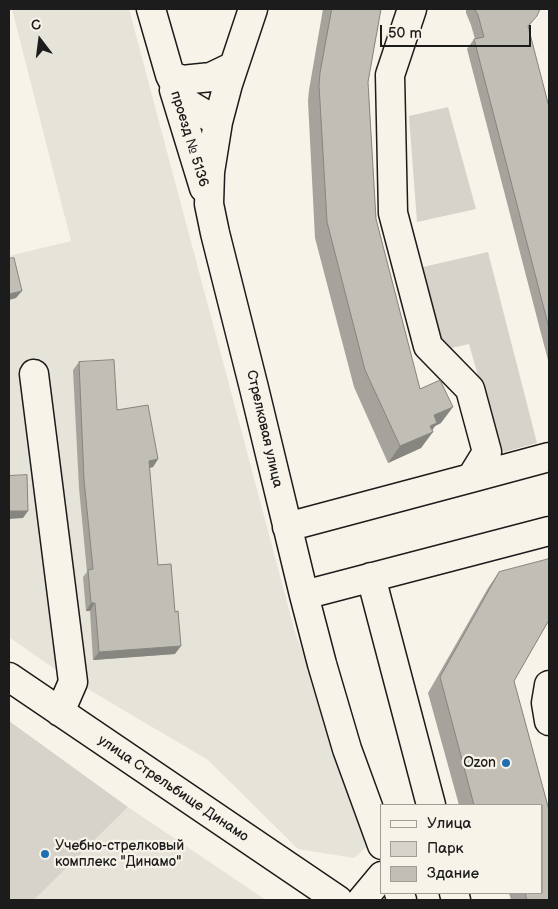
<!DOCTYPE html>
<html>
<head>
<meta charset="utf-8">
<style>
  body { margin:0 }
  #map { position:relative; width:558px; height:909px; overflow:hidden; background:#f7f3e8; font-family:"Balsamiq Sans",sans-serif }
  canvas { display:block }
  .frame { position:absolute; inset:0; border:10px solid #1c1c1c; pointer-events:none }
  .legend { position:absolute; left:380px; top:804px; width:162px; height:90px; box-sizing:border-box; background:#f7f3e8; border:1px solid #9f9d96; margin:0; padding:6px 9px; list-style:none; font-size:15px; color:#1c1c1c }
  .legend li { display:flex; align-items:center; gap:10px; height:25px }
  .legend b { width:25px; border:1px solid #9f9d96 }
  .north { position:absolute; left:15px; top:15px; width:50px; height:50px; -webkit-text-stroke:4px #f7f3e8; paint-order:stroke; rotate:345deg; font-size:14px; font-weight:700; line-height:20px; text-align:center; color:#1c1c1c }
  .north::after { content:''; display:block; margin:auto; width:18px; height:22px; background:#1c1c1c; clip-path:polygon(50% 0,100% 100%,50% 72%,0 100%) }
  .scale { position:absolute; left:380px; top:25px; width:151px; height:22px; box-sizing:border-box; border:2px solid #1c1c1c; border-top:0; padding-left:6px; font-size:15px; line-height:18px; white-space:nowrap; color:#1c1c1c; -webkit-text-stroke:4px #f7f3e8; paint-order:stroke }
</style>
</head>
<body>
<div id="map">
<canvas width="558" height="909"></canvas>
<div class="frame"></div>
<ul class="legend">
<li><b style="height:6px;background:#f7f3e8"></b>Улица</li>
<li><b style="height:14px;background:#d7d3cb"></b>Парк</li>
<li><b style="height:14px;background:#c0beb5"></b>Здание</li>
</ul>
<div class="north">С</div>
<div class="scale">50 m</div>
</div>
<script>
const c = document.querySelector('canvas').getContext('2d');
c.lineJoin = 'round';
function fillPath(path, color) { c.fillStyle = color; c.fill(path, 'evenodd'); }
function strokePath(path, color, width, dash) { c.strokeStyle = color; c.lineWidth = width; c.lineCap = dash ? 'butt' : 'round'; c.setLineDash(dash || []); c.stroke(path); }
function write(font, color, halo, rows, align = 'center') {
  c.font = font + ' "Balsamiq Sans",sans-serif'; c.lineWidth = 4.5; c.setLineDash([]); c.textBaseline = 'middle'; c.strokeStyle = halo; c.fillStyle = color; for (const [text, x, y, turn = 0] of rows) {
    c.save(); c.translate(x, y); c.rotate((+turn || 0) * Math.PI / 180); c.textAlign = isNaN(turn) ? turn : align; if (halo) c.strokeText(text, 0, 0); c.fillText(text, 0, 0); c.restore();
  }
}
const built = new Path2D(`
  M12,9H129L295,632L370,844L354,858L298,849L208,760L59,672L9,637V256L71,241Z
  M128,807L266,900H34Z`);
const green = new Path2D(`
  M448,107L476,209L417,222L409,116Z
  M488,252L537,443L504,452L498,446L469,344L443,350L423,267Z
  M9,721L128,807L34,900H9Z`);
const minor = new Path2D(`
  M151,9L170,75L183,101L218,122
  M253,9L228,84L218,122L210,172L209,204L215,233L254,388L304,595L322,664L347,749L382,845
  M170,75L182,80L211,77L234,66
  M174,90L204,188
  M34,374L73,682L60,712
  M471,478L549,457
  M287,527L471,478L487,452L470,389L428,346L393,213L390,75L412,9
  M371,577L431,805
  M304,595L549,531
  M9,677L338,900
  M549,685L546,703L549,721
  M399,893L402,900
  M454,893L456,900
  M362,900L382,876`);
const wall = new Path2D(`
  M323,9H381L368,82L376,219L420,389L441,423L435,426L421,448L388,463L354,387L315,238L308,101L309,90Z
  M466,9H540L528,28L549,107V364L467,49L474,39H475L471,25L466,13Z
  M79,362L117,410L158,459L153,467L149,468L158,565L175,654L93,660L90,611H86L83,577L87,572L79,488L73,370Z
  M549,559V620L514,681L549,810V900H511L509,893H542V805H459L428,693L488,588L499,572Z`);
const shadedWall = new Path2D(`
  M22,291L16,298L9,300V294Z
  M453,407L441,423L435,426L430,433L433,432L421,448L388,463L400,446L434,415Z
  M158,459L153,467L143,469L149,461Z
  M9,511H28L23,518L9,519Z
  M91,603H95L90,611H86Z
  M181,646L175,654L93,660L99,652Z`);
const building = new Path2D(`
  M332,9H381L368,82L376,219L420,389L440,380L453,407L434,415L437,423L430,426L433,432L400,446L365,370L327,222L319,85L320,73Z
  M475,9H540L537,16L528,26L549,107V328L474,39L484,37L478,15Z
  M14,258L22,291L9,294V259Z
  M114,360L117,410L148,405L158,459L149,461L158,565L171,564L175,612L178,611L181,646L99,652L95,603H91L88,570L93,569L84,480L79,362Z
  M27,475L28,511H9V476Z
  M549,559V620L514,681L549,810V900H527L525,893H542V805H474L440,677L499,572Z`);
const markers = [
  [506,763,5,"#1f6fb2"],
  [45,854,5,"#1f6fb2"]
];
const streetNames = [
  ["проезд № 5136",189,139,73],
  ["Стрелковая улица",264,429,77],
  ["улица Стрельбище Динамо",173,789,34]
];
const poiNames = [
  ["Ozon",496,763],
  ["Учебно-стрелковый",55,846,"left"],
  ["комплекс \"Динамо\"",55,862,"left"]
];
fillPath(built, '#e6e3d9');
fillPath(green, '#d7d3cb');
strokePath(minor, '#1c1c1c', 31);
strokePath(minor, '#f7f3e8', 28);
fillPath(wall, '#a5a39c');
fillPath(shadedWall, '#86857f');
fillPath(building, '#c0beb5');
strokePath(building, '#86857f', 1);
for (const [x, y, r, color] of markers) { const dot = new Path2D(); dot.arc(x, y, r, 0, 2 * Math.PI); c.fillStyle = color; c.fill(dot); strokePath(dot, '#f7f3e8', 2); }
write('14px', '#1c1c1c', '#f7f3e8', streetNames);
write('14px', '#1c1c1c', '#f7f3e8', poiNames, 'right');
</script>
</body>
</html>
